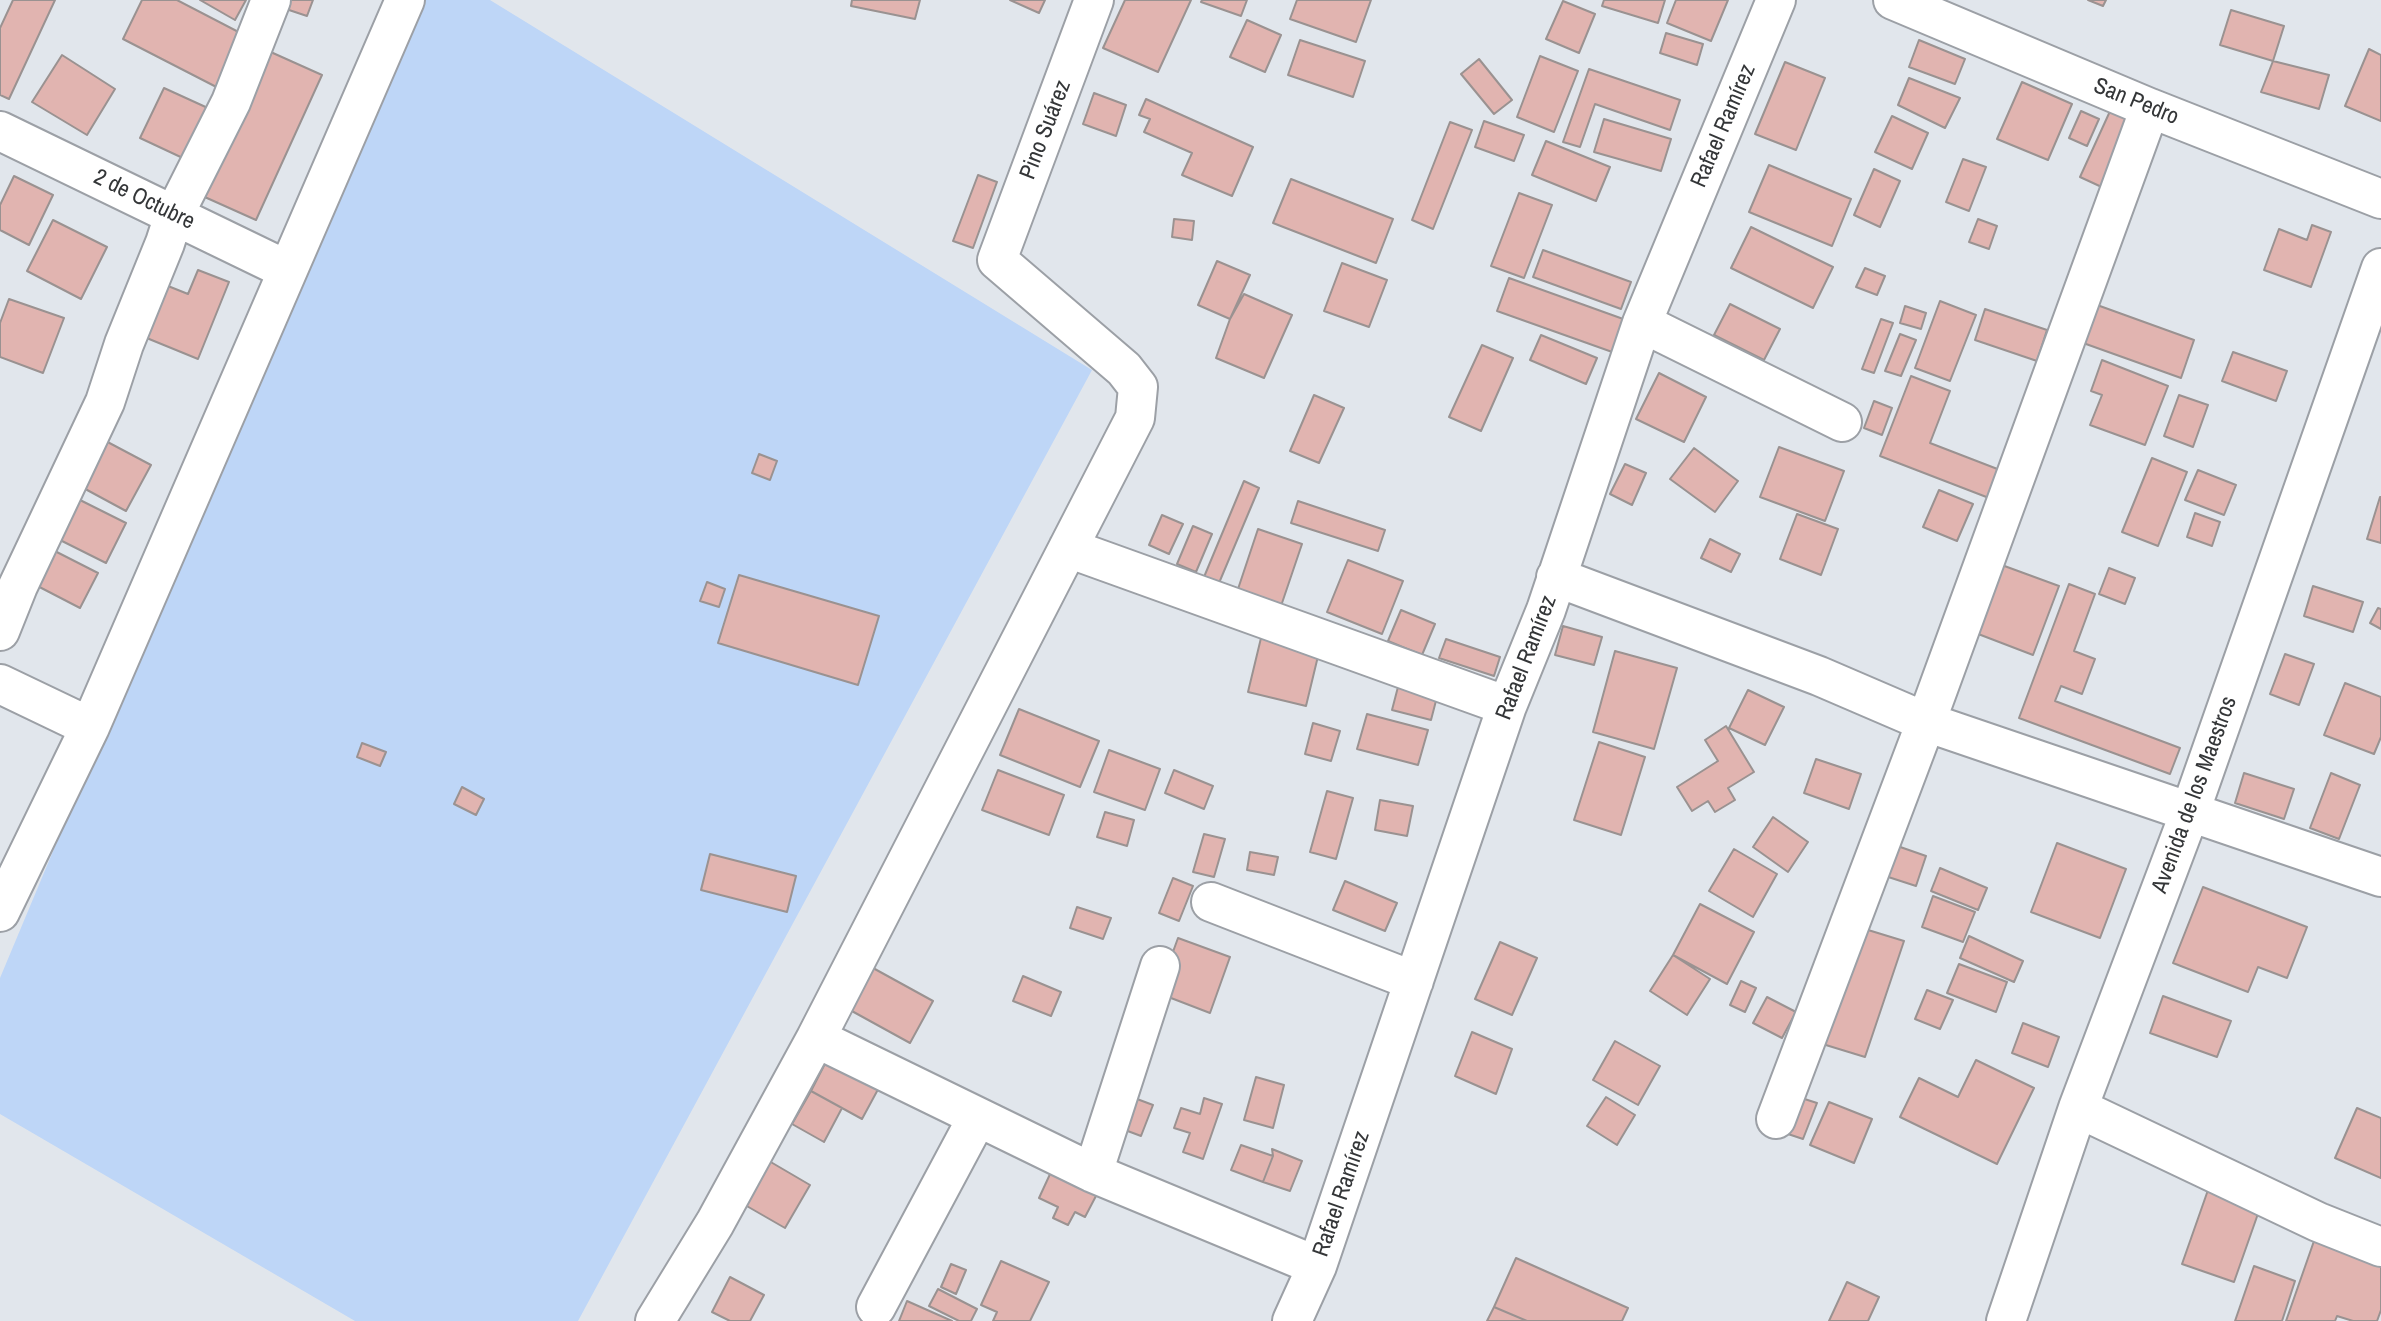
<!DOCTYPE html>
<html>
<head>
<meta charset="utf-8">
<style>
  body { margin:0 }
  canvas { display:block; background:#e1e6ec }
</style>
</head>
<body>
<canvas width="2381" height="1321"></canvas>
<script>
const c = document.querySelector('canvas').getContext('2d');
c.lineJoin = 'round';
function fillPath(path, color) { c.fillStyle = color; c.fill(path, 'evenodd'); }
function strokePath(path, color, width, dash) { c.strokeStyle = color; c.lineWidth = width; c.lineCap = dash ? 'butt' : 'round'; c.setLineDash(dash || []); c.stroke(path); }
function write(font, color, halo, rows, align = 'center') {
  c.font = font + ' "Archivo Narrow",sans-serif'; c.lineWidth = 5; c.setLineDash([]); c.textBaseline = 'middle'; c.strokeStyle = halo; c.fillStyle = color; for (const [text, x, y, turn = 0] of rows) {
    c.save(); c.translate(x, y); c.rotate((+turn || 0) * Math.PI / 180); c.textAlign = isNaN(turn) ? turn : align; if (halo) c.strokeText(text, 0, 0); c.fillText(text, 0, 0); c.restore();
  }
}
const green = new Path2D(`
  M409,0H490L1092,370L578,1321H355L0,1114V978Z`);
const building = new Path2D(`
  M13,0H55L9,99L0,95V28Z
  M142,0H177L252,39L230,94L123,39Z
  M200,0H246L235,20Z
  M289,0H313L307,16L286,9Z
  M852,0H920L915,19L851,6Z
  M1010,0H1045L1039,13Z
  M1125,0H1191L1158,72L1103,48Z
  M1202,0H1247L1241,16L1201,2Z
  M1297,0H1371L1356,42L1290,19Z
  M1604,0H1665L1658,23L1602,6Z
  M1676,0H1728L1711,41L1667,23Z
  M2088,0H2106L2103,6Z
  M1563,1L1595,14L1579,53L1546,39Z
  M2231,10L2284,26L2273,61L2220,45Z
  M1247,20L1281,35L1265,72L1230,57Z
  M1666,33L1703,44L1697,65L1660,53Z
  M1300,40L1365,61L1353,97L1288,75Z
  M1919,40L1965,59L1955,84L1909,67Z
  M264,49L322,75L256,220L198,194Z
  M2369,49L2381,55V121L2345,106Z
  M62,55L115,89L87,135L32,102Z
  M1540,56L1578,71L1554,132L1517,117Z
  M1479,59L1512,100L1494,114L1461,74Z
  M2273,61L2329,75L2319,109L2261,92Z
  M1785,62L1825,78L1796,150L1755,134Z
  M1589,69L1680,100L1670,130L1595,104L1580,147L1563,142Z
  M1909,78L1960,98L1945,128L1898,105Z
  M2022,82L2072,104L2048,160L1997,139Z
  M164,88L210,109L187,160L140,138Z
  M1094,93L1126,105L1116,136L1083,124Z
  M1146,99L1253,147L1232,196L1182,175L1192,153L1144,132L1150,119L1139,115Z
  M2111,109L2137,120L2106,189L2080,177Z
  M2081,111L2099,119L2087,146L2069,138Z
  M1892,116L1928,133L1912,169L1875,152Z
  M1604,119L1671,139L1661,171L1594,152Z
  M1484,121L1524,135L1514,161L1475,147Z
  M1450,122L1472,130L1433,229L1412,220Z
  M1546,141L1610,167L1596,201L1532,175Z
  M1963,159L1986,167L1969,211L1946,202Z
  M1769,165L1851,199L1832,246L1749,212Z
  M1874,169L1900,181L1880,227L1854,215Z
  M978,175L997,182L973,248L953,241Z
  M14,176L53,195L29,245L0,230V205Z
  M1291,179L1393,219L1376,263L1273,223Z
  M1519,193L1552,205L1524,278L1491,266Z
  M1174,219L1194,221L1192,240L1172,237Z
  M1978,219L1997,226L1989,249L1969,242Z
  M53,220L107,247L81,299L27,271Z
  M2312,225L2331,232L2311,287L2264,270L2279,229L2307,240Z
  M1751,227L1833,267L1813,308L1731,268Z
  M1543,250L1631,282L1621,309L1533,277Z
  M1217,261L1250,275L1230,319L1198,305Z
  M1342,263L1387,280L1369,327L1324,311Z
  M1865,268L1885,276L1877,295L1856,287Z
  M198,270L229,282L198,359L132,332L153,280L188,294Z
  M1509,278L1626,320L1615,353L1497,311Z
  M1244,294L1292,315L1264,378L1216,358L1230,319Z
  M9,299L64,318L43,373L0,357V323Z
  M1940,301L1976,315L1950,381L1915,368Z
  M2086,301L2194,340L2181,378L2072,339Z
  M1730,304L1780,329L1764,360L1714,335Z
  M1905,306L1926,313L1921,329L1900,323Z
  M1985,309L2047,330L2037,361L1975,340Z
  M1881,319L1893,323L1874,373L1862,369Z
  M1900,334L1916,340L1901,376L1885,371Z
  M1541,335L1597,358L1586,384L1530,360Z
  M1482,345L1513,358L1481,431L1449,417Z
  M2233,352L2287,371L2276,401L2222,381Z
  M2102,360L2168,386L2145,445L2090,425L2102,395L2091,391Z
  M1659,373L1706,397L1684,442L1636,419Z
  M1911,376L1950,391L1930,443L2000,470L1989,498L1880,456Z
  M1314,395L1344,408L1319,463L1290,451Z
  M2179,395L2208,405L2193,447L2164,436Z
  M1874,401L1892,408L1882,435L1864,428Z
  M100,438L151,465L126,511L76,484Z
  M1779,447L1844,471L1825,521L1760,497Z
  M1694,448L1738,481L1715,512L1670,479Z
  M759,454L777,461L770,480L752,473Z
  M2152,458L2187,472L2158,546L2122,532Z
  M1625,464L1646,473L1632,505L1610,494Z
  M2198,470L2236,485L2224,515L2185,500Z
  M1244,481L1259,488L1219,583L1204,577Z
  M1939,490L1973,504L1957,541L1923,527Z
  M70,495L126,523L106,563L50,535Z
  M2380,497H2381V543L2367,539Z
  M1298,501L1385,530L1378,551L1291,523Z
  M2195,513L2220,522L2212,546L2187,537Z
  M1797,514L1838,529L1821,575L1780,559Z
  M1162,515L1183,524L1169,554L1149,545Z
  M1193,526L1212,534L1196,572L1177,564Z
  M1258,529L1302,544L1281,606L1237,592Z
  M1710,539L1740,554L1731,572L1701,558Z
  M43,545L98,573L80,608L24,579Z
  M1348,560L1403,581L1382,634L1327,612Z
  M1999,564L2059,586L2033,655L1973,632Z
  M2109,568L2135,578L2125,604L2099,594Z
  M739,575L879,616L858,685L718,643Z
  M707,582L725,589L719,607L700,601Z
  M2069,584L2095,594L2074,651L2095,659L2082,694L2061,686L2055,701L2180,748L2170,774L2019,718Z
  M2313,586L2363,602L2353,632L2304,616Z
  M2378,608L2381,609V629L2370,623Z
  M1401,610L1435,624L1422,655L1388,641Z
  M1563,626L1602,637L1594,665L1555,655Z
  M1261,638L1319,652L1306,706L1248,692Z
  M1446,639L1500,657L1494,676L1439,658Z
  M1615,651L1677,668L1654,749L1593,732Z
  M2285,654L2314,664L2299,705L2270,694Z
  M1399,683L1438,693L1431,720L1392,710Z
  M2345,683L2381,697V737L2374,754L2324,735Z
  M1748,690L1784,707L1765,745L1729,728Z
  M1019,709L1099,741L1080,787L1000,755Z
  M1367,714L1428,730L1418,765L1357,749Z
  M1313,723L1340,731L1331,761L1305,754Z
  M1726,726L1754,772L1728,788L1735,800L1715,812L1708,801L1692,811L1677,787L1718,761L1705,740Z
  M1599,742L1645,757L1621,835L1574,820Z
  M362,743L386,752L380,766L357,757Z
  M1109,750L1160,769L1145,810L1094,792Z
  M1816,759L1861,774L1849,809L1804,793Z
  M998,770L1064,795L1049,835L982,810Z
  M1174,770L1213,786L1204,809L1165,793Z
  M2244,773L2294,789L2284,819L2235,803Z
  M2331,773L2360,785L2339,839L2310,828Z
  M462,787L484,799L476,815L454,804Z
  M1327,791L1353,798L1336,859L1310,852Z
  M1380,800L1413,806L1407,836L1375,830Z
  M1105,812L1134,820L1127,846L1097,837Z
  M1773,817L1808,842L1788,872L1753,847Z
  M1204,834L1225,839L1214,877L1193,872Z
  M1886,842L1926,856L1916,886L1876,873Z
  M2057,843L2126,869L2100,938L2031,912Z
  M1734,849L1777,874L1753,917L1709,891Z
  M1250,852L1278,857L1274,875L1247,870Z
  M710,854L796,876L787,912L701,890Z
  M1940,868L1987,888L1978,910L1931,891Z
  M1173,878L1193,886L1179,921L1159,913Z
  M1345,881L1397,903L1385,931L1333,910Z
  M2203,887L2307,927L2287,978L2258,967L2248,992L2173,963Z
  M1933,896L1975,912L1963,942L1922,927Z
  M1700,904L1754,932L1727,984L1673,955Z
  M1077,907L1111,918L1103,939L1070,928Z
  M1855,926L1904,941L1865,1057L1816,1042Z
  M1969,936L2023,961L2014,982L1960,958Z
  M1178,938L1230,957L1210,1013L1158,993Z
  M1500,942L1537,958L1512,1015L1475,999Z
  M1673,955L1710,979L1687,1015L1650,991Z
  M1959,964L2007,982L1996,1012L1947,993Z
  M873,968L933,1001L910,1043L850,1010Z
  M1023,976L1061,992L1051,1016L1013,1001Z
  M1741,981L1756,988L1745,1012L1730,1005Z
  M1927,990L1953,1000L1940,1029L1915,1019Z
  M2163,996L2231,1021L2217,1057L2150,1033Z
  M1767,997L1796,1012L1782,1038L1753,1023Z
  M2023,1023L2059,1037L2048,1067L2012,1053Z
  M1472,1032L1512,1049L1496,1094L1455,1076Z
  M1615,1041L1660,1066L1638,1105L1593,1080Z
  M830,1054L882,1082L862,1119L811,1091Z
  M1976,1060L2034,1088L1997,1164L1900,1117L1919,1078L1958,1097Z
  M1256,1077L1284,1085L1273,1128L1244,1120Z
  M811,1091L842,1108L824,1142L792,1124Z
  M1789,1094L1817,1103L1803,1139L1776,1130Z
  M1129,1096L1153,1105L1141,1136L1117,1127Z
  M1606,1097L1635,1115L1617,1145L1587,1126Z
  M1204,1098L1222,1104L1203,1159L1183,1152L1190,1133L1174,1128L1181,1108L1200,1114Z
  M1829,1102L1872,1119L1854,1163L1810,1145Z
  M2357,1108L2381,1118V1178L2335,1158Z
  M1241,1145L1273,1156L1263,1182L1231,1170Z
  M1272,1149L1302,1161L1290,1191L1263,1182L1273,1156Z
  M769,1161L810,1185L785,1228L745,1205Z
  M1051,1172L1097,1194L1085,1217L1075,1212L1068,1225L1053,1218L1058,1207L1039,1198Z
  M2208,1190L2260,1208L2234,1282L2182,1264Z
  M2314,1241L2381,1265V1310L2377,1321H2353L2337,1316L2335,1321H2286Z
  M1516,1258L1628,1308L1622,1321H1527L1494,1307Z
  M1001,1261L1049,1282L1030,1321H993L997,1312L981,1305Z
  M951,1264L966,1270L956,1294L941,1287Z
  M2254,1266L2295,1281L2282,1321H2235Z
  M730,1277L764,1295L750,1321H730L712,1312Z
  M1847,1282L1879,1297L1868,1321H1829Z
  M938,1289L977,1309L971,1321H959L929,1306Z
  M907,1301L952,1321H899Z
  M1494,1307L1527,1321H1487Z`);
const minor = new Path2D(`
  M1893,0L2150,108L2381,199
  M0,131L287,270
  M1642,323L1842,422
  M1068,548L1507,706
  M1556,577L1819,676L1926,722L2381,877
  M0,631L18,586L105,402L124,344L165,243L174,215L231,102L271,0
  M0,684L90,727
  M1211,902L1414,981
  M0,912L90,727L405,0
  M816,1038L1135,418L1138,387L1124,369L997,260L1094,0
  M2078,1108L2318,1222L2381,1247
  M1776,1119L1926,722L2150,108
  M1093,1173L1160,966
  M876,1307L977,1118
  M655,1321L715,1223L816,1038L1093,1173L1317,1266
  M1292,1321L1317,1266L1507,706L1546,610L1642,323L1776,0
  M2006,1321L2078,1108L2190,812L2381,268`);
const streetNames = [
  ["San Pedro",2136,102,22],
  ["Rafael Ramírez",1724,126,-67],
  ["Pino Suárez",1046,130,-69],
  ["2 de Octubre",144,200,26],
  ["Rafael Ramírez",1527,658,-69],
  ["Avenida de los Maestros",2195,795,-70],
  ["Rafael Ramírez",1342,1194,-71]
];
fillPath(green, '#bed6f7');
fillPath(building, '#e1b4b0');
strokePath(building, '#9a9291', 2);
strokePath(minor, '#9ca0a6', 42);
strokePath(minor, '#fff', 38);
write('23px', '#343638', '#fff', streetNames);
</script>
</body>
</html>
